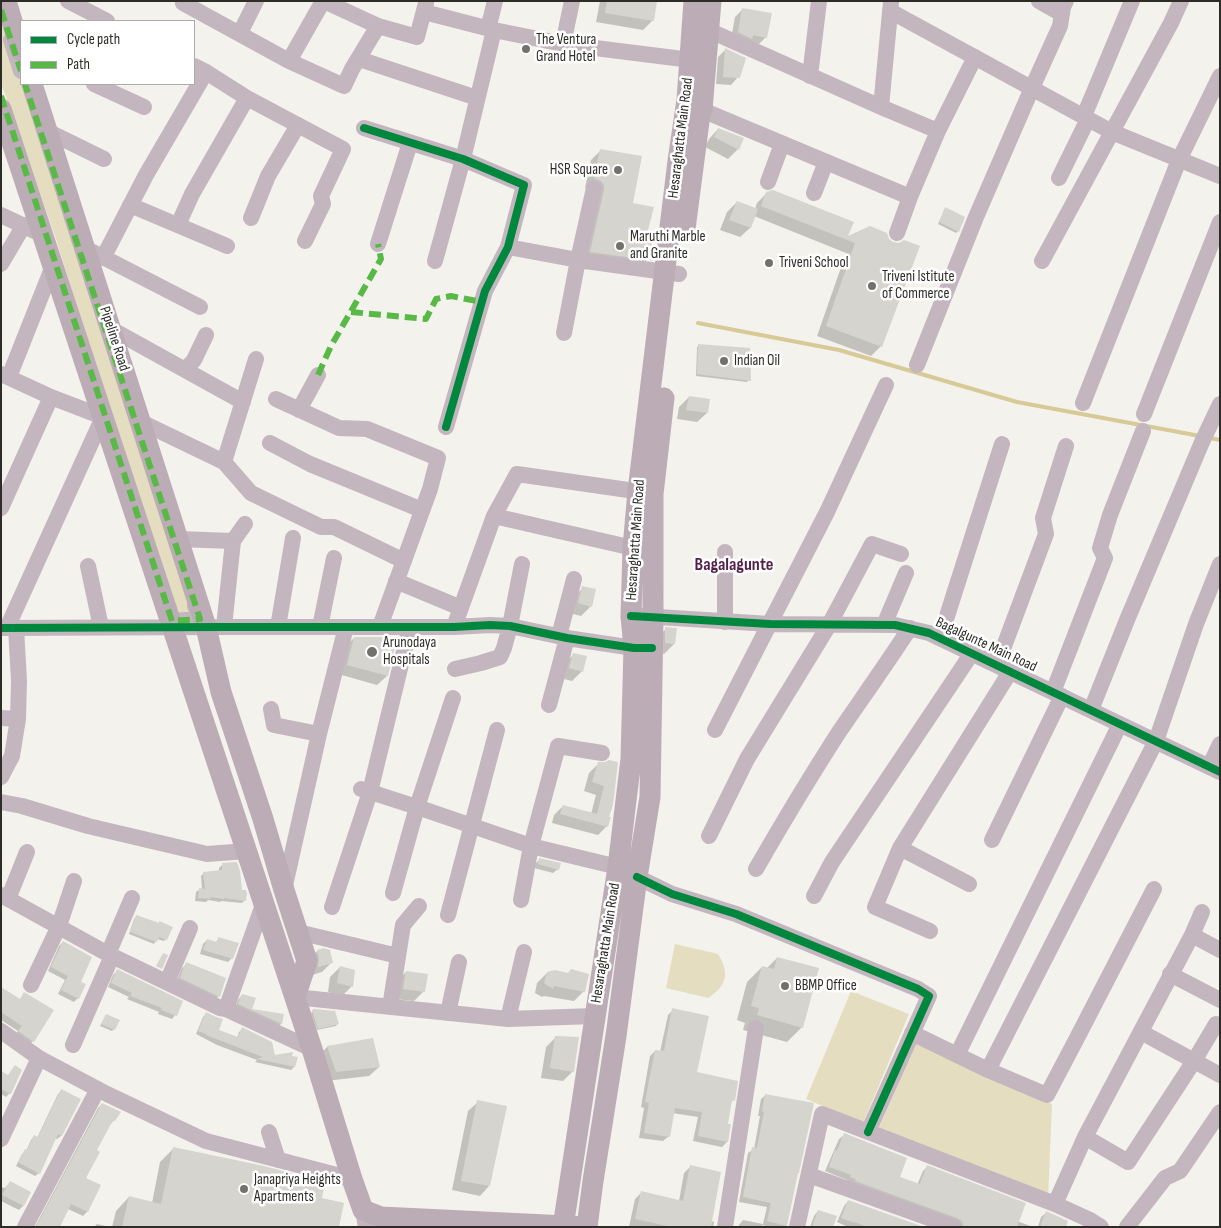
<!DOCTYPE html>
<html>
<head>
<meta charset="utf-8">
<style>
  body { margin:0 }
  #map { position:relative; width:1221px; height:1228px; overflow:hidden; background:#f4f2ec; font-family:"Sofia Sans Condensed",sans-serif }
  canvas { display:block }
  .frame { position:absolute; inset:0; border:2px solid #2d2c27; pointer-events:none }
  .legend { position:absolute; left:20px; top:20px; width:175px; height:65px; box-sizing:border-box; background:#fff; border:1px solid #ababa9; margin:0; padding:6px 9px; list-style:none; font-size:15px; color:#2d2c27 }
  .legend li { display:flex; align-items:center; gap:10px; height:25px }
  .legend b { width:25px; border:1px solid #ababa9 }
</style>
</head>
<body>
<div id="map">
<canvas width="1221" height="1228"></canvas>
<div class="frame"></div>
<ul class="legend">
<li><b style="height:6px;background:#00873e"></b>Cycle path</li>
<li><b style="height:6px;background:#58b947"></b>Path</li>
</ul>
</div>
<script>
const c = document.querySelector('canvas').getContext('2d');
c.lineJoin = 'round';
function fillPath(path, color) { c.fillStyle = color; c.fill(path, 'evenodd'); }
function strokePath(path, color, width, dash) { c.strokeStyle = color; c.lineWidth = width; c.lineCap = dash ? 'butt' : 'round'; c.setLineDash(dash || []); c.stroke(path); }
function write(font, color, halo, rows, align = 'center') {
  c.font = font + ' "Sofia Sans Condensed",sans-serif'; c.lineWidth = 5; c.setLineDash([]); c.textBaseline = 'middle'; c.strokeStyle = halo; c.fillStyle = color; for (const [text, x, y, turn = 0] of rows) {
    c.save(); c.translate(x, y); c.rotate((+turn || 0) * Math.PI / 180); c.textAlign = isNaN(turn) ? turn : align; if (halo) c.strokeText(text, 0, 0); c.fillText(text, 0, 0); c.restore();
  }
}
const green = new Path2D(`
  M1,5L21,66V84H27L202,621L174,622L55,236L1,83Z
  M675,944L718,954C730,973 727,986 708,998L666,988Z
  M851,991L909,1014L863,1123L806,1099Z
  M916,1043L1052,1104L1048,1199L877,1133Z`);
const shadow = new Path2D(`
  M600,1H656L653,20L643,30L596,22Z
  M742,10L766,37L759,44L731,39L735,17Z
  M725,50L738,77L731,85L716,84L718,57Z
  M718,129L738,149L728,159L705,147L709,139Z
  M601,150L631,204L646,235L648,259L638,269L581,261L591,190L585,188L591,160Z
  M767,193L846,238L886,234L881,346L871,356L817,336L846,253L754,216L750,228L740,237L720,230L727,212L737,202L755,209L757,203Z
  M944,211L958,231L956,233L938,224Z
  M699,345L749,380L747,382L696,376L697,347Z
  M689,397L707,413L697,422L677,419L679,407Z
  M583,588L591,606L581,616L569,613L573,597Z
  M666,629L674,644L664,654L656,653V638Z
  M354,638L395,640L387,676L377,685L338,674L344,648Z
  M574,654L582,671L572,681L560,678L564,664Z
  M598,764H605L607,826L598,835L552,823L554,815L563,806L591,814L596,795L584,791L589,773Z
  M539,860L558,869L553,873L534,868L535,864Z
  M222,865L245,900L242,903L221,901L220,902L208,900L206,902L195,901L196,892L200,889H202L201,876L204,873L219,872V868Z
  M136,917L166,939L164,941L157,939L154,944L129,934L134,919Z
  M219,939L232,958L228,962L200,954L203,944L207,940L215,943Z
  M63,942L79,982L84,985L78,998L74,1002L58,994L65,980L48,971L59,946Z
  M324,950L331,963L322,972L309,976L308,961L317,951Z
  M777,958L802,1027L787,1042L743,1030L745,1023L737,1020L747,982L762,967L767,968Z
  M187,964L219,996L214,1001L176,982L182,968Z
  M340,967L352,986L342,996L328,992L330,977Z
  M117,971L175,1015L172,1019L158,1014L159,1012L127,999L129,997L108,987L113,975Z
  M406,972L424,991L414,1001L394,999L396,982Z
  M547,973L568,974L584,991L574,1001L544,996L542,997L535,993L537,983Z
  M1,989L19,1000L25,994L52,1010L33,1041L28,1046L14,1036L18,1031L1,1020Z
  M242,995L254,999L251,1010L282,1015L281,1024L277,1028L235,1008L238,1000Z
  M673,1010L696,1073L733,1100L730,1103L726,1125H729L727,1142L722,1147L693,1141L698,1117L672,1113L669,1136L663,1141L639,1138L644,1108L641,1107L650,1056L655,1051L660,1052L668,1015Z
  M313,1011L337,1024L336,1026L317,1030L311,1013Z
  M206,1014L217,1031L237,1038L239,1032L242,1029L274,1057H291L296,1058L294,1067L291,1070L255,1062L257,1060L217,1045L196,1034L203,1017Z
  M105,1017L114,1029L112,1031L100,1026Z
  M556,1037L573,1071L563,1081L541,1078L546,1047Z
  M372,1039L379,1067L369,1076L326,1081L317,1057L327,1047Z
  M15,1067L10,1093L6,1097L1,1094V1072L8,1076Z
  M61,1091L80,1100L61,1136L57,1139L55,1138L39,1173L35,1176L16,1166L22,1154L26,1151L31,1140L34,1136L37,1138L58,1094Z
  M766,1095L786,1225L784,1227H768L762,1225V1227H738L739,1225L743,1220L763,1224L767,1207L739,1202L748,1153L754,1149L760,1116H758L761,1099Z
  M478,1102L489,1186L480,1196L452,1190L468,1111Z
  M102,1104L114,1120L110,1125L95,1151L84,1178L100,1186L87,1212L83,1216L68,1209L58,1227H35L98,1108Z
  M844,1135L899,1177L917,1185L923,1171L927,1167L1017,1221L1033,1227H963L847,1182V1180L825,1171L839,1139Z
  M174,1148L321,1199L338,1227H112L116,1211L129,1197L152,1203L160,1162Z
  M690,1167L711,1221L714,1222L713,1227H629L635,1199L641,1193L679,1201L684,1173Z
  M10,1182L30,1192L23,1206L19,1210L1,1201V1187L5,1188Z
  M848,1201L920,1227H848L837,1222L844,1206Z
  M818,1211L832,1227H810L814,1216Z
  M1046,1213L1065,1227H1038L1041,1217Z
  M97,1224L110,1227H94Z`);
const stream = new Path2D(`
  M698,323L839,350L1017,402L1200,436
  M1210,438L1220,440`);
const building = new Path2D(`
  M607,1H657L654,21L605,13Z
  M742,8L772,13L767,38L753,35L752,39L738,32Z
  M725,48L746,58L740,78L723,77Z
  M718,128L744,138L739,150L714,137Z
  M600,149L642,156L633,203L654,207L647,234L653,235L649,260L590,252L604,190V185L601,181L594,178Z
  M773,190L854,222L848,236L870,226L887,233L889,239L893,242L899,243L904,240L920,246L882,347L826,326L855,243L761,206L766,192Z
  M737,201L758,209L751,228L729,220Z
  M945,207L965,217L959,232L939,222Z
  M698,344L750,348L751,381L697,374Z
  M689,396L710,399L708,413L686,410Z
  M582,586L596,589L592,607L578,603Z
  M665,627L677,628L675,644L665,643Z
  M354,637H385L397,639L388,676L347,665Z
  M573,653L587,656L583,672L569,668Z
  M609,760L618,762L613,805L609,817H611L608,827L560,814L563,805L597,814L604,786L592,782L598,762H605Z
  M539,858L561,863L559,870L538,864Z
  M237,862L240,871L242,890H246L247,893L246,901L224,898V899L211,897L210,899L198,898L199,888L205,889L203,872L222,870V863Z
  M136,915L159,923V921L173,927L167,940L159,937L157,942L130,932Z
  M218,937L239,943L233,959L203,950L207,939L217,942Z
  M63,941L92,957L81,982L86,984L79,999L61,990L68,976L51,967Z
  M324,948L330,950L333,963L318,967L319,958L317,950Z
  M163,953L168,955L162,969L156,966Z
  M777,957L819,968L803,1028L757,1015L759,1008L751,1006L762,966L774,969Z
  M186,962L226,978L220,997L180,978Z
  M340,966L355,970L353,987L337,983Z
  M117,969L183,1001L177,1016L161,1010L162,1008L130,996L132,993L111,983Z
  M571,969L589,974L585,992L554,986L553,989L544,983L547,972L555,970L568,973Z
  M406,971L428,974L425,992L403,989Z
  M1,987L20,999L24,992L54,1010L34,1042L18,1031L22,1026L1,1012Z
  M242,994L256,998L252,1009L284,1014L282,1024L238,1004Z
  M672,1008L709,1016L697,1072L738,1081L735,1101L732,1100L728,1124H731L728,1142L698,1136L702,1112L675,1108L670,1137L644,1133L649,1103L645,1102L655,1050L664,1051Z
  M314,1009L335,1011L339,1024L318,1029L312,1010Z
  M206,1012L216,1017L223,1019L219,1030L238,1037L242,1027L272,1042L275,1055L293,1052L292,1056L298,1057L295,1067L257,1059L263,1057L206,1035V1034L198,1031Z
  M106,1014L120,1020L115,1030L101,1024Z
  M555,1036L579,1037L574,1072L550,1068Z
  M373,1038L380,1067L336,1072L327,1046Z
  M15,1065L22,1070L11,1094L1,1089V1071L8,1075Z
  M61,1089L81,1099L62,1136L58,1134L40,1174L18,1162L25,1149L27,1150L34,1135L38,1137Z
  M765,1094L814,1103L799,1173H798L787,1226L767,1221L771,1203L743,1197L752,1147L757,1148L764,1112L762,1111Z
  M477,1100L507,1106L490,1186L461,1181Z
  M102,1103L121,1112L115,1121L113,1120L97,1150L100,1152L86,1178L101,1185L88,1212L71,1204L60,1227H36Z
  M844,1133L907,1158L900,1177L920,1184L927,1165L1026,1203L1017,1227H964L962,1221L957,1218L855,1181L856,1179L850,1177L851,1175L829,1167L835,1150L837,1151Z
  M173,1147L264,1166L325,1182L322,1198L344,1203L339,1227H122L129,1196L161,1204Z
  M690,1165L721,1172L711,1227H672L635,1219L641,1191L683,1201Z
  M10,1181L31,1192L24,1206L2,1195Z
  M848,1200L924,1227H867L855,1222V1223L841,1218Z
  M818,1210L837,1216L833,1227H812Z
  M1046,1211L1068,1221L1066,1227H1040Z`);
const minor = new Path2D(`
  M68,1L107,21
  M184,1L183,3L289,61L344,86L352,69L378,26
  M324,1L378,26L417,37L426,3
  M1039,1L1062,14
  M890,11L1112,132L1220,176
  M424,12L494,30L563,44L691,60
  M699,27L708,30L881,107L938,131
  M488,29L495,1
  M240,33L256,1
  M11,40L21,71
  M563,44L572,1
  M359,59L477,98
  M289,61L323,1
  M194,66L206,72L247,98L343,149L321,196L323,204L305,241
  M810,76L819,1
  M94,84L144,107
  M881,107L891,2
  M702,110L910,197
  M1084,116L1132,1
  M364,128L463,159L524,185L508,247L485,291L446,427
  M47,131L104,159
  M1059,178L1088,119
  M768,182L782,144
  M814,193L826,162
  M130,205L227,246
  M1,215L43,235
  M251,218L268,176L298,125
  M178,225L192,194L247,98
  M897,233L910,197L938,131L975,57
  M378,244L410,143
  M508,247L578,260L679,274
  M93,252L200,307
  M103,258L146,175L206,72
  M435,261L463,159L494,30
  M1042,261L1171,23L1181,1
  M1,264L24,225
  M111,329L243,402
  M564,333L578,260L594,188
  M917,365L976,217L1032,88L1060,26L1063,7L1066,1
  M185,370L194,360L206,335
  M1,374L51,397L103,417L7,628
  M9,377L53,266
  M276,399L339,428L367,429L438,458L430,489L382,621L381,627
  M1083,403L1179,160L1220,76
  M299,410L318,375
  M1144,414L1220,222
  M141,422L224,462L251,493L321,527H334L404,561
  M270,443L310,464L422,510
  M224,462L256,359
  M1,508L51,397
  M494,516L633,548
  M178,539L233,541L224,627
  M233,541L245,524
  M725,552V622
  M88,566L101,627
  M396,581L461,608
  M169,609L172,621L200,619L195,606
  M642,616L770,624L895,625L929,633L1220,772
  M884,625L906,573
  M278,627L293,538
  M320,627L334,558
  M454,627L494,516L517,474L649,493
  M1,628L224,627H454L490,625L510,626L567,638L634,648H644
  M559,636L574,579
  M940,638L1002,444
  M997,665L1046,534L1043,518L1066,446
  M455,669L481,663L500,657L504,648L510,626L522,564
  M1053,692L1105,558L1100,548L1110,515L1143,431
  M549,705L567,638
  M271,709L274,725L319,734L284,890
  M1091,710L1127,620L1202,442L1220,404
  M1,718L18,719
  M715,730L827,512L886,385
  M319,734L346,627
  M1209,767L1220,744
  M1,777L12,756L18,719L19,681L16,628
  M361,789L417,807L531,846L618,867
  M1,802L22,806L88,826L207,854L247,851
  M709,836L747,759L829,625L872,544L901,554
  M992,840L1062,696
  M900,848L875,907L930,931
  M756,869C783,822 810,777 839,732C863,697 887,663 910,628
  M637,877L672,894L736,914L918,989L929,996L868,1132
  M969,884L900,848L1010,672
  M393,893L417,807L453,698
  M1,895L108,954
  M814,896L832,862L972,653
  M132,898L108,954L220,1008L226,1009
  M8,899L27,852
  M521,900L531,846L558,746L602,753
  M264,902L226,1009L312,1049
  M332,907L370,792L410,627
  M448,915L497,730
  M298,932L398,956
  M1192,935L1220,950
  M1170,974L1220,1000
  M167,982L190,928
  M31,985L59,926L74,881
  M295,997L508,1019L594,1016
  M390,1007L403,925L419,906
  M448,1013L459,962
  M508,1019L524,952
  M1,1031L39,1058L107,1094L206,1141L352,1179
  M1141,1032L1220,1075
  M912,1033L988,1070L1047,1095L1077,1038L1154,889
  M73,1045L112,956
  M957,1055L1120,724
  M988,1070L1156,741L1196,624L1220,564
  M269,1132L278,1160
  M1085,1137L1128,1162L1194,1061L1216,1024
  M1,1139L39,1058
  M809,1175L954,1227
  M1055,1204L1085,1137L1192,935L1202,912
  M363,1210L366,1227
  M25,1227L98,1089
  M725,1227L756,1028
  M797,1227L822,1114L1055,1204L1090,1220L1101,1227
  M1127,1227L1165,1178L1180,1171L1220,1112`);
const major = new Path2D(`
  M6,1L21,51
  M32,84L206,627L221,692L263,819L284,890L307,961L295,997
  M1,109L312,1049L352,1179L363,1210L381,1217L587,1227
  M685,229L700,114L702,110L711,1
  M563,1227L618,867L631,759L634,648L631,616L633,548L638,491L678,161L687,100L694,1
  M587,1227L593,1181L616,1036L637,877L650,797L653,617V494L664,398`);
const quiet = new Path2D(`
  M1,10L21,71
  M1,96L172,621L200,619L25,84
  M351,312L426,319L436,299L451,296L482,302
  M318,375L331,346L381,259L378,244`);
const cycleway = new Path2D(`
  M364,128L463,159L524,185L508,247L485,291L446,427
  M631,616L770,624L895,625L929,633L1220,772
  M1,628L224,627H454L490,625L510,626L567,638L634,648H652
  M637,877L672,894L736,914L918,989L929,996L868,1132`);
const markers = [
  [526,49,5,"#73716c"],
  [618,170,5,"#73716c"],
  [620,246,5,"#73716c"],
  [769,263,5,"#73716c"],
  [872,286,5,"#73716c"],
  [724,361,5,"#73716c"],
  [372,652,6,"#73716c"],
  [785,986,5,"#73716c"],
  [244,1189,5,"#73716c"]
];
const poiNames = [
  ["The Ventura",536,40],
  ["Grand Hotel",536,57],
  ["HSR Square",608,170,"right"],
  ["Maruthi Marble",630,237],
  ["and Granite",630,254],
  ["Triveni School",779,263],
  ["Triveni Istitute",882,277],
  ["of Commerce",882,294],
  ["Indian Oil",734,361],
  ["Arunodaya",383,643],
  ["Hospitals",383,660],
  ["BBMP Office",795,986],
  ["Janapriya Heights",254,1180],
  ["Apartments",254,1197]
];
const streetNames = [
  ["Hesaraghatta Main Road",681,138,-83],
  ["Pipeline Road",114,339,72],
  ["Hesaraghatta Main Road",636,540,-86],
  ["Bagalgunte Main Road",986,645,25],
  ["Hesaraghatta Main Road",606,943,-81]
];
const quarterNames = [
  ["Bagalagunte",734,565]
];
fillPath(green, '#e5ddc0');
fillPath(shadow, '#0003');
strokePath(stream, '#d7ca97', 4);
fillPath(building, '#d5d4cf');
strokePath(minor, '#c4b6bf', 16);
strokePath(major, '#bcacb6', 21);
strokePath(quiet, '#58b947', 6, [12, 6]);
strokePath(cycleway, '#00873e', 8);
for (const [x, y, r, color] of markers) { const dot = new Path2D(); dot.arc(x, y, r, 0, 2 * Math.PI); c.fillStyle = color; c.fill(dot); strokePath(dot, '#fff', 2); }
write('15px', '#2d2c27', '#fff', poiNames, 'left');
write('15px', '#2d2c27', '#fff', streetNames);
write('bold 18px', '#551f4b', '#fff', quarterNames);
</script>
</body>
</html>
